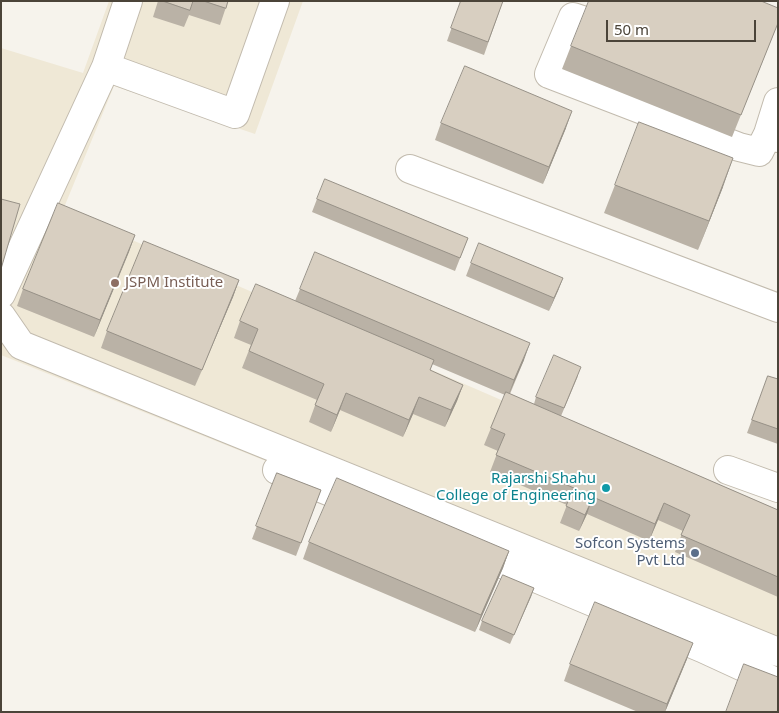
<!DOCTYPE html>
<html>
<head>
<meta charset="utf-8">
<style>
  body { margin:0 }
  #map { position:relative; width:779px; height:713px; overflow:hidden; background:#f6f3ec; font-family:"Noto Sans",sans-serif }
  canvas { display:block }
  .frame { position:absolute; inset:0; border:2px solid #4b4439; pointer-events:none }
  .scale { position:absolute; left:606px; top:20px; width:150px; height:22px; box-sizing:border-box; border:2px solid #4b4439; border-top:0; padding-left:6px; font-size:15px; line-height:18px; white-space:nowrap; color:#4b4439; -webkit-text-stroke:4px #fff; paint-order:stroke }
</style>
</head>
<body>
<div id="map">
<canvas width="779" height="713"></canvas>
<div class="frame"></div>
<div class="scale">50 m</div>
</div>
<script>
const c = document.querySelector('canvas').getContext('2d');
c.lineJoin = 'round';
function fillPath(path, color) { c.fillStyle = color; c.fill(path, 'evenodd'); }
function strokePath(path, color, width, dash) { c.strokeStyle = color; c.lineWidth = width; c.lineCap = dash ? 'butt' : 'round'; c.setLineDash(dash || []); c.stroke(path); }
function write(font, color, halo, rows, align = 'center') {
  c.font = font + ' "Noto Sans",sans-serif'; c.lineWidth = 4; c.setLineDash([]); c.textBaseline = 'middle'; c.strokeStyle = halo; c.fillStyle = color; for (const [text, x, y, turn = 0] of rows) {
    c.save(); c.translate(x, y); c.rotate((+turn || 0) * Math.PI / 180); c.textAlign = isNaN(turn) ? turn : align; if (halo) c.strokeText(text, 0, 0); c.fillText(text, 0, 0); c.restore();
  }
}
const education = new Path2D(`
  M109,1H303L255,134L114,86L63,210L778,520V666L1,355V48L83,73Z`);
const minor = new Path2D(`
  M582,20L573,17L549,74L739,147L759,152L768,134L778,138
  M106,67L128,1
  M768,134L778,102
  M410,169L778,308
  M1,294L106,67L235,114L275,1
  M1,316L21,345L778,652
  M277,470L365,506
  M728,470L778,488
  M469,550L702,648L778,683`);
const wall = new Path2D(`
  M158,1H228L220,25L189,15L184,27L153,17Z
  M461,1H503L484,55L447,41Z
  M774,33L732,137L562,69L571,46Z
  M441,123L566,128L543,184L435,140Z
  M615,185L723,187L698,250L604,213Z
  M317,199L468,238L455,271L312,212Z
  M135,235L94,337L17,306L23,289Z
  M471,263L563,278L549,311L466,276Z
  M239,280L233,297L195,386L101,348L107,331Z
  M300,289L524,360L510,394L534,404L536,397L578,376L561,416L778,510V597L675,552L683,531L658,520L649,541L587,514L579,531L560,523L567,505L490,472L498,451L484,445L491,428L505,395L432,364L430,371L463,385L457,401L445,427L413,414L403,437L340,410L331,432L309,422L317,400L242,368L251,345L234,338L240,321L295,301Z
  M768,376L778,379V444L747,433Z
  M277,473L321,490L296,556L252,539Z
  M309,542L509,551L503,568L475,632L303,559Z
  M534,588L510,644L479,630L482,621Z
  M687,659L665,712H638L564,681L570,664Z`);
const shadedWall = new Path2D(`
  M572,111L566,128L543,184L549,167Z
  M733,158L723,187L698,250L709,221Z
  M135,235L129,252L94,337L100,320Z
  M563,278L558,291L549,311L554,298Z
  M239,280L233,297L195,386L202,370Z
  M530,343L524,360L508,396L514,380Z
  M463,385L457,401L445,427L451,410Z
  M346,393L340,410L331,432L337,415Z
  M419,397L413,414L403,437L409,420Z
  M593,497L587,514L579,531L585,515Z
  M664,503L658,520L649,541L655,524Z
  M509,551L503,568L475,632L481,615Z
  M534,588L531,597L510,644L514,635Z
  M693,643L687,659L665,712L667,704Z`);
const building = new Path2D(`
  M163,1H193L190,10Z
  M204,1H228L226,8Z
  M461,1H503L488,42L451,28Z
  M589,1H761L778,8V23L741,115L571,46Z
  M465,66L572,111L549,167L441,123Z
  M639,122L733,158L709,221L615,185Z
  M325,179L468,238L460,258L317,199Z
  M1,199L20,204L1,269Z
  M58,203L135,235L100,320L23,289Z
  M144,241L239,280L202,370L107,331Z
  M479,243L563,278L554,298L471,263Z
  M315,252L530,343L514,380L300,289Z
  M256,284L434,360L430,370L463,385L451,410L419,397L409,420L346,393L337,415L315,405L324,384L249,351L258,329L240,321Z
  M554,355L581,367L564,408L536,397Z
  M768,376L778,379V429L752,420Z
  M506,392L778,510V577L681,535L690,515L664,503L655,524L593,497L585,515L566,506L574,488L496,455L505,434L491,428Z
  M277,473L321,490L301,543L256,526Z
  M337,478L509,551L481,615L309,542Z
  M503,575L534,588L514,635L482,621Z
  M595,602L693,643L667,704L570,664Z
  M744,664L778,677V712H726Z`);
const markers = [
  [115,283,5,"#8d6e63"],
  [606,488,5,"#0f9aa8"],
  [695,553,5,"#5c6f8a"]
];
const educationNames = [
  ["JSPM Institute",125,283]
];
const cultureNames = [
  ["Rajarshi Shahu",596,479],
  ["College of Engineering",596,496]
];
const serviceNames = [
  ["Sofcon Systems",685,544],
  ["Pvt Ltd",685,561]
];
fillPath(education, '#efe8d6');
strokePath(minor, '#c2bbae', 30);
strokePath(minor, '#fff', 28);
fillPath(wall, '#bab2a6');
fillPath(shadedWall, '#979187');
fillPath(building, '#d8cfc1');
strokePath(building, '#979187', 1);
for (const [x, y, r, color] of markers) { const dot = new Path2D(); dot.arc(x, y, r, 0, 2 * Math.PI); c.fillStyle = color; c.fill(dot); strokePath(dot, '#fff', 2); }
write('15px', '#785e54', '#fff', educationNames, 'left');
write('15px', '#0d838f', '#fff', cultureNames, 'right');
write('15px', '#4e5e75', '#fff', serviceNames, 'right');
</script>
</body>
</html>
